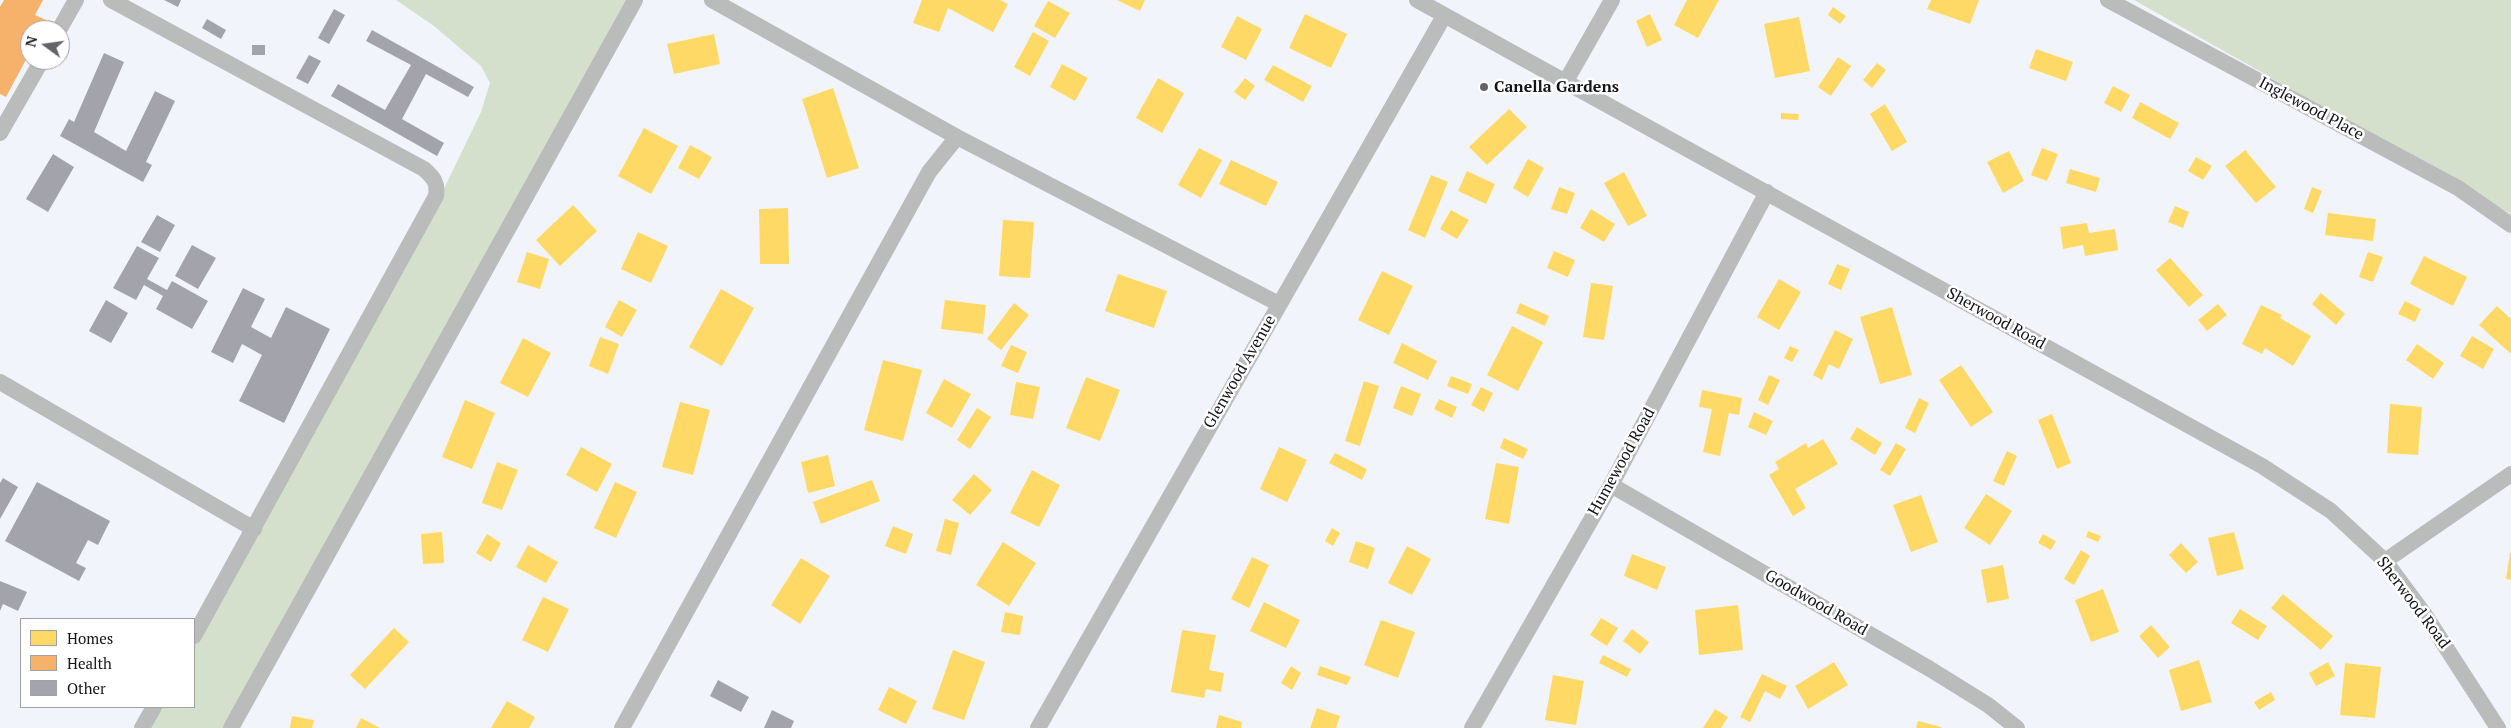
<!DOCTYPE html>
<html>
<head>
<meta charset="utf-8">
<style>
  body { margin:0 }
  #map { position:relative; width:2511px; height:728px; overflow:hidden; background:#f2f4fc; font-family:"PT Serif",serif }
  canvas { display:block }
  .legend { position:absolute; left:20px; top:618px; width:175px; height:90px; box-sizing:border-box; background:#fff; border:1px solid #a1a1a3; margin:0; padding:6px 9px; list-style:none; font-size:15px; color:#14151a }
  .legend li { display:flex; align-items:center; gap:10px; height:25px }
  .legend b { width:25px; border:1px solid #a1a1a3 }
  .north { position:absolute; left:20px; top:20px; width:50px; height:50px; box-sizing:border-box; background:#fff; border:1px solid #a1a1a3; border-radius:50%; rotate:284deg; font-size:14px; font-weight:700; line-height:20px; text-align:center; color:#14151a }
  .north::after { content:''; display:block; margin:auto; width:18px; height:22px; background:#626369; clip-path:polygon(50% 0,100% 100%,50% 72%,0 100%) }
</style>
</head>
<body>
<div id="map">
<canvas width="2511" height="728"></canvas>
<ul class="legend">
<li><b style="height:14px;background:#ffd966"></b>Homes</li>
<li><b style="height:14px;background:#f6b26b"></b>Health</li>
<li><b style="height:14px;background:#a3a4ab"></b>Other</li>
</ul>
<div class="north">N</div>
</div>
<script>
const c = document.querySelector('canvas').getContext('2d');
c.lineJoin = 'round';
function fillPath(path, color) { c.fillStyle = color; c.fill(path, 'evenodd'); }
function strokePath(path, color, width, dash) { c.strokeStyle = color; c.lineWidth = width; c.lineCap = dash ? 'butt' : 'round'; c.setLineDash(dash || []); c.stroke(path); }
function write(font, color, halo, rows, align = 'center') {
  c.font = font + ' "PT Serif",serif'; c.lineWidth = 5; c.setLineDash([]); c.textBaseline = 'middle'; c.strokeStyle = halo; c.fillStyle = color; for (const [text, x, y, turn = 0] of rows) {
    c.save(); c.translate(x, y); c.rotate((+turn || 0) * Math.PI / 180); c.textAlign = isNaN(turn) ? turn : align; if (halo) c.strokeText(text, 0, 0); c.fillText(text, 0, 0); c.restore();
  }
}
const green = new Path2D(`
  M396,0H626L226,728H149L160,707H194V647L440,197L481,112L490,83L481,66L434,26Z
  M2134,0H2511V214Z`);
const homes = new Path2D(`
  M922,0H1000L1008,4L993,32L948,8L939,32L913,23Z
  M1117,0H1145L1140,11Z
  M1687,0H1719L1698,38L1674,25Z
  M1931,0H1979L1970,24L1927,9Z
  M1048,1L1070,13L1055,38L1034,26Z
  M1833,7L1846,16L1840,24L1828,15Z
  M1305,14L1347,34L1331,68L1289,48Z
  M1650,14L1662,40L1647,47L1636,21Z
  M1237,16L1262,29L1246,60L1221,47Z
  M1799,17L1810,71L1775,78L1764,24Z
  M1033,32L1049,41L1030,76L1014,67Z
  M714,34L720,64L674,74L667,44Z
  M2036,49L2073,62L2066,81L2029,68Z
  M1838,57L1851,66L1831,96L1818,87Z
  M1877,63L1886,70L1872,88L1863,80Z
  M1062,64L1088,78L1075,101L1050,87Z
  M1273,65L1312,86L1303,102L1264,80Z
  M1158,78L1184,93L1162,133L1136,118Z
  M1245,78L1255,86L1245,100L1234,92Z
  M2113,86L2130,95L2121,112L2104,103Z
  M833,88L859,168L827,178L802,99Z
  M2140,102L2179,123L2170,139L2132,118Z
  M1885,104L1907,142L1892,151L1870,114Z
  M1509,109L1527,127L1487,165L1469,147Z
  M1781,113L1799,114L1798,120L1781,119Z
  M644,128L678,146L651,194L618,176Z
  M690,145L712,157L699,179L678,168Z
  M1199,148L1222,160L1201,198L1178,185Z
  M2042,148L2058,154L2047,181L2031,175Z
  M2245,150L2276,187L2256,203L2225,166Z
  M2009,151L2024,181L2003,193L1987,162Z
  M2196,157L2212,166L2203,180L2188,171Z
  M1528,159L1544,168L1528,197L1513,188Z
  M1231,160L1278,182L1266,206L1219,184Z
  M2070,169L2100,178L2096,192L2066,183Z
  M1467,171L1495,184L1486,204L1458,191Z
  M1624,172L1647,216L1628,226L1604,183Z
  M1431,175L1448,182L1425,238L1408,230Z
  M1559,187L1575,193L1567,214L1551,209Z
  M2312,187L2322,191L2313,213L2304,209Z
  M573,205L597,231L560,266L536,240Z
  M2175,206L2189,212L2183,228L2168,222Z
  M788,208L789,264H760L759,209Z
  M1591,209L1615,224L1604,242L1580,228Z
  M1451,210L1469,220L1457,239L1440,229Z
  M2328,213L2376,219L2373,241L2325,235Z
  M1003,220L1034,222L1030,278L999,276Z
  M2087,223L2089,233L2115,229L2118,250L2085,256L2083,245L2063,249L2060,227Z
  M638,232L668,246L651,283L621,269Z
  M1554,251L1575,260L1568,277L1547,268Z
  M527,252L549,259L540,289L517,282Z
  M2368,252L2383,257L2373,282L2359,277Z
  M2424,256L2467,277L2453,306L2410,284Z
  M2170,258L2203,295L2189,307L2156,270Z
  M1837,264L1850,269L1841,290L1828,284Z
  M1382,271L1413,286L1389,335L1358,320Z
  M1118,274L1167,291L1154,328L1105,311Z
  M1779,279L1801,292L1779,330L1757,317Z
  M1591,283L1613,286L1604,340L1583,337Z
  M721,289L754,308L722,366L689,347Z
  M2321,293L2345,314L2336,325L2312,304Z
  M619,300L637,310L622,337L605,327Z
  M945,300L986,305L983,334L941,329Z
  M2405,301L2421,309L2415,322L2398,314Z
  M1014,303L1029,315L1001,350L987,339Z
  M1520,303L1549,316L1545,326L1516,313Z
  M2218,304L2227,315L2207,331L2198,320Z
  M2261,305L2282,315L2280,318L2311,336L2293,366L2265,348L2262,354L2242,344Z
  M2497,306L2511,319V354L2479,325Z
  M1892,307L1912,375L1880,384L1860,317Z
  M1512,326L1543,342L1518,391L1487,375Z
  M1835,330L1853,339L1839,369L1829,364L1822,380L1813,375Z
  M2472,336L2494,349L2483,369L2460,356Z
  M600,337L619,344L608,374L589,366Z
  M523,338L551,353L528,397L500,383Z
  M1402,343L1437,361L1428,380L1393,363Z
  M2417,344L2444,363L2433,379L2406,360Z
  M1011,345L1027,352L1018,373L1001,366Z
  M1790,346L1799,350L1792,362L1784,358Z
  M883,360L922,370L903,441L864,430Z
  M1961,365L1993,412L1971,427L1939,380Z
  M1769,375L1780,380L1768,405L1758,400Z
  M1451,376L1472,384L1468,394L1447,386Z
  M1086,377L1120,390L1100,441L1066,428Z
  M944,379L971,394L952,428L926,413Z
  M1364,381L1379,386L1360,446L1345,441Z
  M1016,382L1040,387L1033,419L1010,415Z
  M1401,386L1421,394L1412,416L1393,408Z
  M1481,387L1493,393L1484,412L1471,405Z
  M1702,390L1742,398L1739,415L1729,413L1720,456L1703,452L1712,409L1699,407Z
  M1919,398L1929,403L1915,433L1905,428Z
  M1439,399L1457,407L1452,418L1434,409Z
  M465,400L495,413L472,469L442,457Z
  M680,402L710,410L693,475L662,467Z
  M2390,404L2422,407L2418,455L2387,453Z
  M977,408L991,417L970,449L957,440Z
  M1754,412L1773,421L1766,435L1748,427Z
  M2052,414L2071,463L2057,469L2038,420Z
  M1857,427L1882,443L1875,455L1850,439Z
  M1504,438L1528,449L1523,459L1500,448Z
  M1823,439L1838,464L1795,489L1806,508L1793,516L1769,475L1779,469L1775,462L1806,443L1808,448Z
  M1896,443L1906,449L1890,476L1880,470Z
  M581,447L612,464L597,492L566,475Z
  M1279,447L1307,460L1287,502L1260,489Z
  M2007,451L2017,456L2004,486L1993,481Z
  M1335,453L1367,469L1362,480L1329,463Z
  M828,455L835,486L808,493L801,462Z
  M497,462L518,470L502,510L482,503Z
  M1496,463L1519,467L1509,524L1485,519Z
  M1032,470L1060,485L1039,527L1010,513Z
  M974,474L992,490L970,515L952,500Z
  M872,480L880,501L821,524L813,502Z
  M615,482L637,492L616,538L594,528Z
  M1986,494L2012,511L1990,545L1964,528Z
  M1921,495L1938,542L1911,552L1893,505Z
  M945,519L959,523L951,555L936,551Z
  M893,526L913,534L906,554L885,546Z
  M1332,528L1340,533L1333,546L1325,541Z
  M2088,531L2101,536L2098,542L2086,537Z
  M442,532L444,563L423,564L421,534Z
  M2234,532L2244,569L2217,576L2208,538Z
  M487,534L501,543L491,562L476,553Z
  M2043,534L2056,541L2051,550L2038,543Z
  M1356,541L1375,548L1368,569L1349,562Z
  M1003,542L1036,563L1009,606L976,585Z
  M2181,543L2198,562L2186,573L2169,555Z
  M528,545L558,562L546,583L516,567Z
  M1407,546L1431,559L1412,595L1388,583Z
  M2081,550L2090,556L2074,585L2064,579Z
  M2510,552L2511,553V580L2506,579Z
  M1632,554L1666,567L1657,590L1624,576Z
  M1252,557L1269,565L1249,608L1231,599Z
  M801,558L830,576L800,624L771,605Z
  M2003,565L2009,599L1987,603L1981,570Z
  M2103,589L2119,632L2091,642L2075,600Z
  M2283,594L2333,636L2321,650L2271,608Z
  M543,597L569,609L548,652L522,640Z
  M1264,602L1300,620L1286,648L1250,631Z
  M1738,605L1743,650L1699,655L1695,610Z
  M2240,609L2267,626L2258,640L2231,623Z
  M1005,612L1023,616L1020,635L1001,632Z
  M1601,618L1618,628L1607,646L1590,635Z
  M1381,620L1415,632L1398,678L1364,665Z
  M2151,625L2170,647L2158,658L2139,636Z
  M394,628L409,642L365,689L350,675Z
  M1632,629L1649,642L1640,654L1623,641Z
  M1182,630L1216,635L1209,670L1224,673L1221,692L1206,689L1204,698L1171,692Z
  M953,650L985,662L964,720L932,709Z
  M1603,655L1631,669L1627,677L1599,663Z
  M2199,660L2212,702L2181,711L2169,670Z
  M1834,662L1848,685L1808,709L1795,686Z
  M2328,662L2335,676L2316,686L2309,673Z
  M2345,663L2381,667L2375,718L2340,715Z
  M1291,666L1301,673L1292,690L1281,683Z
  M1320,666L1351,677L1347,685L1317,675Z
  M1762,674L1787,686L1780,699L1765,691L1750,722L1740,717Z
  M1553,675L1584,681L1576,725L1545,720Z
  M889,687L917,701L906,724L878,710Z
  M2271,692L2275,700L2259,710L2254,702Z
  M507,701L535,717L529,728H491Z
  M1317,708L1340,716L1336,728H1310Z
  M1715,709L1728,717L1721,728H1703Z
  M1219,715L1242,722L1241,728H1216Z
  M292,716L314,720L312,728H290Z
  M361,718L380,728H356Z
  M1918,721L1941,727V728H1916Z`);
const health = new Path2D(`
  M4,0H43L35,15L46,20L41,30H30V52L6,97L0,94V7Z`);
const building = new Path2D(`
  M164,0H181L178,7Z
  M334,9L345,15L329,44L318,38Z
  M207,19L226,30L221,39L202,28Z
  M372,30L474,87L468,97L426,74L402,119L444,143L437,156L331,96L338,84L385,110L411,65L366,41Z
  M252,45H265V55H252Z
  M104,53L124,62L94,132L126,151L155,91L175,101L146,162L152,165L143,182L60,136L69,119L74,122Z
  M309,55L321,61L308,84L296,78Z
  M53,154L74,167L48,212L26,199Z
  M157,215L175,225L160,252L141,242Z
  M192,245L216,258L198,289L175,276Z
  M137,246L159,258L147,279L167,290L172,281L208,301L192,329L156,309L163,296L144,285L136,300L113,288Z
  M243,288L265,299L251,327L271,338L286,307L330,329L284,423L239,401L262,355L242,344L233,363L211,352Z
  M106,300L128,313L111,343L89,331Z
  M3,478L18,487L0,519V483Z
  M37,482L110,521L98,545L88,540L76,563L86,568L79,581L5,541Z
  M0,581L27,592L18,611L3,604L0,611Z
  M718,680L749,697L741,712L710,696Z
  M772,710L794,721L791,728H764Z`);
const street = new Path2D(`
  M111,0L424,169C434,178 438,183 436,196L194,636
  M712,0L957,137L1279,304
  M1417,0L2262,466L2331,511L2385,561L2425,615L2498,728
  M2108,0L2458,188L2511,225
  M59,30L76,0
  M1566,81L1612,0
  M0,133L42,60
  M0,382L254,529
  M1611,485L1930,669L1988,705L2017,728
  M2385,561L2511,474
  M142,728L154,707
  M231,728L635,0
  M622,728L929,172L957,137
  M1038,728L1444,16
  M1472,728L1611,485L1767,192`);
const markers = [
  [1484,87,5,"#626369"]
];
const poiNames = [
  ["Canella Gardens",1494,87]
];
const streetNames = [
  ["Inglewood Place",2311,109,28],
  ["Sherwood Road",1996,319,29],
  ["Glenwood Avenue",1240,372,-60],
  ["Humewood Road",1622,462,-61],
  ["Goodwood Road",1816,603,30],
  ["Sherwood Road",2413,603,53]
];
fillPath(green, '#d4e0cc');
fillPath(homes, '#ffd966');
fillPath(health, '#f6b26b');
fillPath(building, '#a3a4ab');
strokePath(street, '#babbbb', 16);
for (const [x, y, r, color] of markers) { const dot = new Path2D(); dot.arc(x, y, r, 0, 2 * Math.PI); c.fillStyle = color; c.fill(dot); strokePath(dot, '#fff', 2); }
write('bold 16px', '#14151a', '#fff', poiNames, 'left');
write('16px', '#14151a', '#fff', streetNames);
</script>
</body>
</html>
